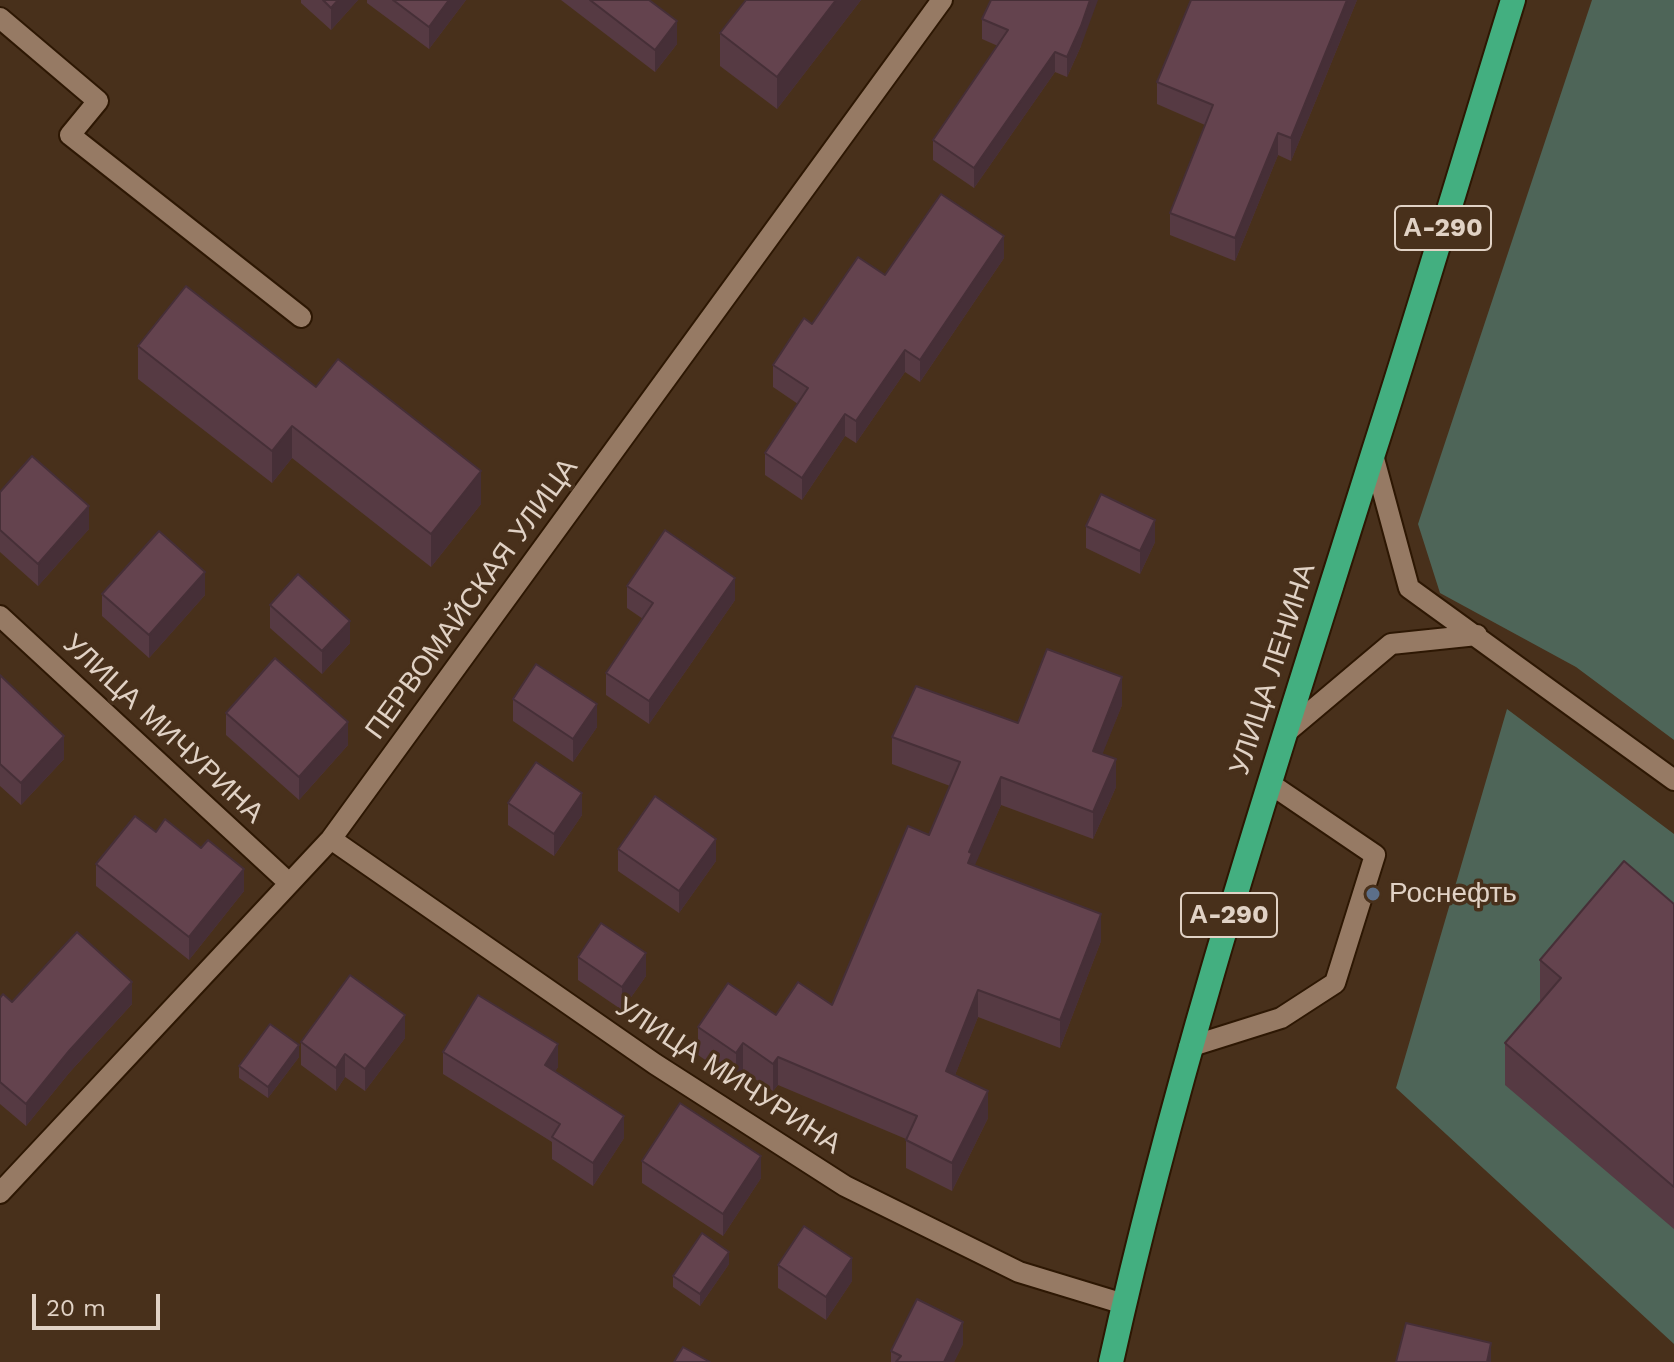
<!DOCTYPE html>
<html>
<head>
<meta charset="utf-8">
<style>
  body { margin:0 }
  #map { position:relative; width:1674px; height:1362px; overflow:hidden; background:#48301b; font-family:"Work Sans",sans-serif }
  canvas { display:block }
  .scale { position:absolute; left:32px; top:1294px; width:128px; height:36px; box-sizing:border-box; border:4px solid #e1d2c5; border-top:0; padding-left:10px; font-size:24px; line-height:28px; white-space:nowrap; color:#e1d2c5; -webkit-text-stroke:6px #48301b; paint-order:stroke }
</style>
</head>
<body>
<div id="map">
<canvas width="1674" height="1362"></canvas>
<div class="scale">20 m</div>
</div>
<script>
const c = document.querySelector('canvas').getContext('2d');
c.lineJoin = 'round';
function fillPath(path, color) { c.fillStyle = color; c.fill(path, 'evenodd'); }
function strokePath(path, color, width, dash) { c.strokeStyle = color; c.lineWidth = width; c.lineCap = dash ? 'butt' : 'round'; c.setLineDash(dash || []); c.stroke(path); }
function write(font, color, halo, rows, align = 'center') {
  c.font = font + ' "Work Sans",sans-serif'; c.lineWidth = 7; c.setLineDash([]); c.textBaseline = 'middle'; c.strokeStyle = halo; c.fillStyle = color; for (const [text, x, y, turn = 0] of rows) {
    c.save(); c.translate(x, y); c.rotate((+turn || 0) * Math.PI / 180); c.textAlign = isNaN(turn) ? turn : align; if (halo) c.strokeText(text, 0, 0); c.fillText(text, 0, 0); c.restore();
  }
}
const green = new Path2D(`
  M1592,0H1674V740L1576,667L1440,593L1418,524Z
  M1507,709L1674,834V1344L1396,1088Z`);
const minor = new Path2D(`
  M0,18L98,101L70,135L301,317
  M1373,455L1409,588L1674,780
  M0,616L289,883
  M1283,735L1391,644L1477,635
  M331,839L655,1064L845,1186L1019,1272L1124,1304
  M1189,1047L1281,1018L1335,983L1375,855L1269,783
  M0,1193L331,839L942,0`);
const highway = new Path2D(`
  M1111,1362C1179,1055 1278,757 1372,457C1421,305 1466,152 1513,0`);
const wall = new Path2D(`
  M301,0H358L331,30L301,3Z
  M367,0H466L429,49L367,3Z
  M561,0H649L677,44L655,72Z
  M746,0H861L777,109L720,66V33Z
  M1357,0L1291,161L1278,155L1235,261L1170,235V213L1205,125L1157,104V82Z
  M982,19L1081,46L1067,77L1055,72L974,188L933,160V140L998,46L982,39Z
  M1004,258L920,382L905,372L856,443L845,436L802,500L765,475V453L798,404L773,387V365L812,324L885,275Z
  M138,346L316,387L481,504L431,567L292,458L272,483L138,379Z
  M0,492L89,529L38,586L0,552Z
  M1086,526L1155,542L1140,574L1086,548Z
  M627,586L735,600L649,724L606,695V673L643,619L627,608Z
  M102,594L205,595L149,658L102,616Z
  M270,605L350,643L322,674L270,628Z
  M0,675L64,759L21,805L0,786Z
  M513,699L597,727L573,762L513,721Z
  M1122,705L1102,754L1116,787L1093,839L1001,805L974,866L1101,941L1060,1048L978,1017L955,1075L988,1118L952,1191L906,1168V1139L778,1085L773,1091L743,1071L736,1081L698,1055V1027L832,1005L929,835L950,786L892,764V737L1018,723Z
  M226,713L348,745L299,800L226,735Z
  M508,803L582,815L554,856L508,825Z
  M156,832L201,848L244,891L189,960L96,886V864Z
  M618,849L716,861L679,913L618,871Z
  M1674,904V1229L1505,1085V1043L1541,1002L1540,1001V960Z
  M578,957L646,976L622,1010L578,980Z
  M0,998L12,1002L132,1004L69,1073L26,1126L0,1104Z
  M405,1038L365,1091L345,1077L336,1091L301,1065V1042Z
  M443,1052L558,1067L555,1071L624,1138L593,1186L552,1159V1142L443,1074Z
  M299,1057L268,1098L239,1078V1066Z
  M642,1161L761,1178L723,1236L642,1183Z
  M729,1264L700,1306L673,1287V1276Z
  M778,1265L852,1281L826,1320L778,1288Z
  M963,1344L954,1362H891V1351Z`);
const shadedWall = new Path2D(`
  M338,0H358L331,30V8Z
  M449,0H466L429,49V27Z
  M836,0H861L777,109V77Z
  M1090,0H1098L1081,46L1067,77V57Z
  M1347,0H1357L1291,161V138Z
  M677,21V44L655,72V50Z
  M1055,52V72L974,188V168Z
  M1278,133V155L1235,261V238Z
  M1004,236V258L920,382V360Z
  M905,350V372L856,443V421Z
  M845,414V436L802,500V478Z
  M292,426V458L272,483V451Z
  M481,471V504L431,567V534Z
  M89,506V529L38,586V564Z
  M1155,520V542L1140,574V551Z
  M205,572V595L149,658V635Z
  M735,578V600L649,724V701Z
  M350,621V643L322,674V651Z
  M1122,677V705L1093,778V751Z
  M597,704V727L573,762V739Z
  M348,722V745L299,800V777Z
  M64,736V759L21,805V783Z
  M1116,759V787L1093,839V812Z
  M1001,777V805L972,872L968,863L969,852Z
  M582,793V815L554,856V834Z
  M716,839V861L679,913V891Z
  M244,869V891L189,960V937Z
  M1101,914V941L1060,1048V1020Z
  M646,953V976L622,1010V987Z
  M132,982V1004L69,1073L26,1126V1104L69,1051Z
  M978,990V1017L946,1098V1071Z
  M405,1015V1038L365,1091V1069Z
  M743,1043V1071L736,1081V1053Z
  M558,1044V1067L545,1087V1065Z
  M299,1045V1057L268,1098V1087Z
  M345,1054V1077L336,1091V1068Z
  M778,1057V1085L773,1091V1064Z
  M988,1091V1118L952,1191V1163Z
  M624,1116V1138L593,1186V1163Z
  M761,1156V1178L723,1236V1214Z
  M729,1252V1264L700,1306V1294Z
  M852,1258V1281L826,1320V1297Z
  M963,1322V1344L954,1362H944Z
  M1491,1343V1362H1487Z`);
const building = new Path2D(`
  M323,0H338L331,8Z
  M393,0H449L429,27Z
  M590,0H649L677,21L655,50Z
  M746,0H836L777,77L720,33Z
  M991,0H1090L1081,26L1067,57L1055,52L974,168L933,140L1008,30L982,19Z
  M1191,0H1347L1291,138L1278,133L1235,238L1170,213L1213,105L1157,82Z
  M941,194L1004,236L920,360L905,350L856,421L845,414L802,478L765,453L808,388L773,365L804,318L812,324L858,257L885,275Z
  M186,286L316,387L338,359L481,471L431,534L292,426L272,451L138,346Z
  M32,456L89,506L38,564L0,530V492Z
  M1101,494L1155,520L1140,551L1086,526Z
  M665,530L735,578L649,701L606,673L653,603L627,586Z
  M159,531L205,572L149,635L102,594Z
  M298,574L350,621L322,651L270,605Z
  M1047,649L1122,677L1093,751L1116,759L1093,812L1001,777L969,852L972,853L968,863L1101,914L1060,1020L978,990L946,1071L988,1091L952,1163L906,1140L917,1116L778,1057L773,1064L743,1043L736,1053L698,1027L728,983L776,1015L798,982L832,1005L908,826L929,835L960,762L892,737L916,686L1018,723Z
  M275,658L348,722L299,777L226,713Z
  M536,664L597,704L573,739L513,699Z
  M0,675L64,736L21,783L0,764Z
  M536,762L582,793L554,834L508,803Z
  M655,796L716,839L679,891L618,849Z
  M135,816L156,832L165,819L201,848L208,840L244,869L189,937L96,864Z
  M1624,861L1674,904V1187L1505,1043L1561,978L1540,960Z
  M601,923L646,953L622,987L578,957Z
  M77,932L132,982L69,1051L26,1104L0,1082V998L3,994L12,1002Z
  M350,975L405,1015L365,1069L345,1054L336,1068L301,1042Z
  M478,995L558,1044L545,1065L624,1116L593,1163L552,1137L560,1124L443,1052Z
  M270,1024L299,1045L268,1087L239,1066Z
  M680,1103L761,1156L723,1214L642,1161Z
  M804,1226L852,1258L826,1297L778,1265Z
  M702,1233L729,1252L700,1294L673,1276Z
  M917,1299L963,1322L944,1362H896L901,1356L891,1351Z
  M1406,1323L1491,1343L1487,1362H1396Z
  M683,1347L710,1362H674Z`);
const markers = [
  [1373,894,8,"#5c6f8a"]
];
const shields = [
  [1443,228,96],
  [1229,915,96]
];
const shieldNames = [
  ["А-290",1443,228],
  ["А-290",1229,915]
];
const streetNames = [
  ["ПЕРВОМАЙСКАЯ УЛИЦА",472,599,-54],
  ["УЛИЦА ЛЕНИНА",1273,669,-72],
  ["УЛИЦА МИЧУРИНА",163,729,43],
  ["УЛИЦА МИЧУРИНА",728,1076,33]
];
const poiNames = [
  ["Роснефть",1389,894]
];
fillPath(green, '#4e6558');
strokePath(minor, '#2d1703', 24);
strokePath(highway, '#2d1703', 28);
strokePath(minor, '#967a64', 20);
strokePath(highway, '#43af80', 24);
fillPath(wall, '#563a43');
fillPath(shadedWall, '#462f37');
fillPath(building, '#64434e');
strokePath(building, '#462f37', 2);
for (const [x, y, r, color] of markers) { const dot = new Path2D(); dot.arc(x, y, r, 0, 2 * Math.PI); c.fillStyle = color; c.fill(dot); strokePath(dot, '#48301b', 3); }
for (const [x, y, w] of shields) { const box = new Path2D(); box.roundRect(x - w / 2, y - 22, w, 44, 6); c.fillStyle = '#48301b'; c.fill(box); strokePath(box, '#e1d2c5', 2); }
write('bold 26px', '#e1d2c5', null, shieldNames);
write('28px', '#e1d2c5', '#48301b', streetNames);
write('28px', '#e1d2c5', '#48301b', poiNames, 'left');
</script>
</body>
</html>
